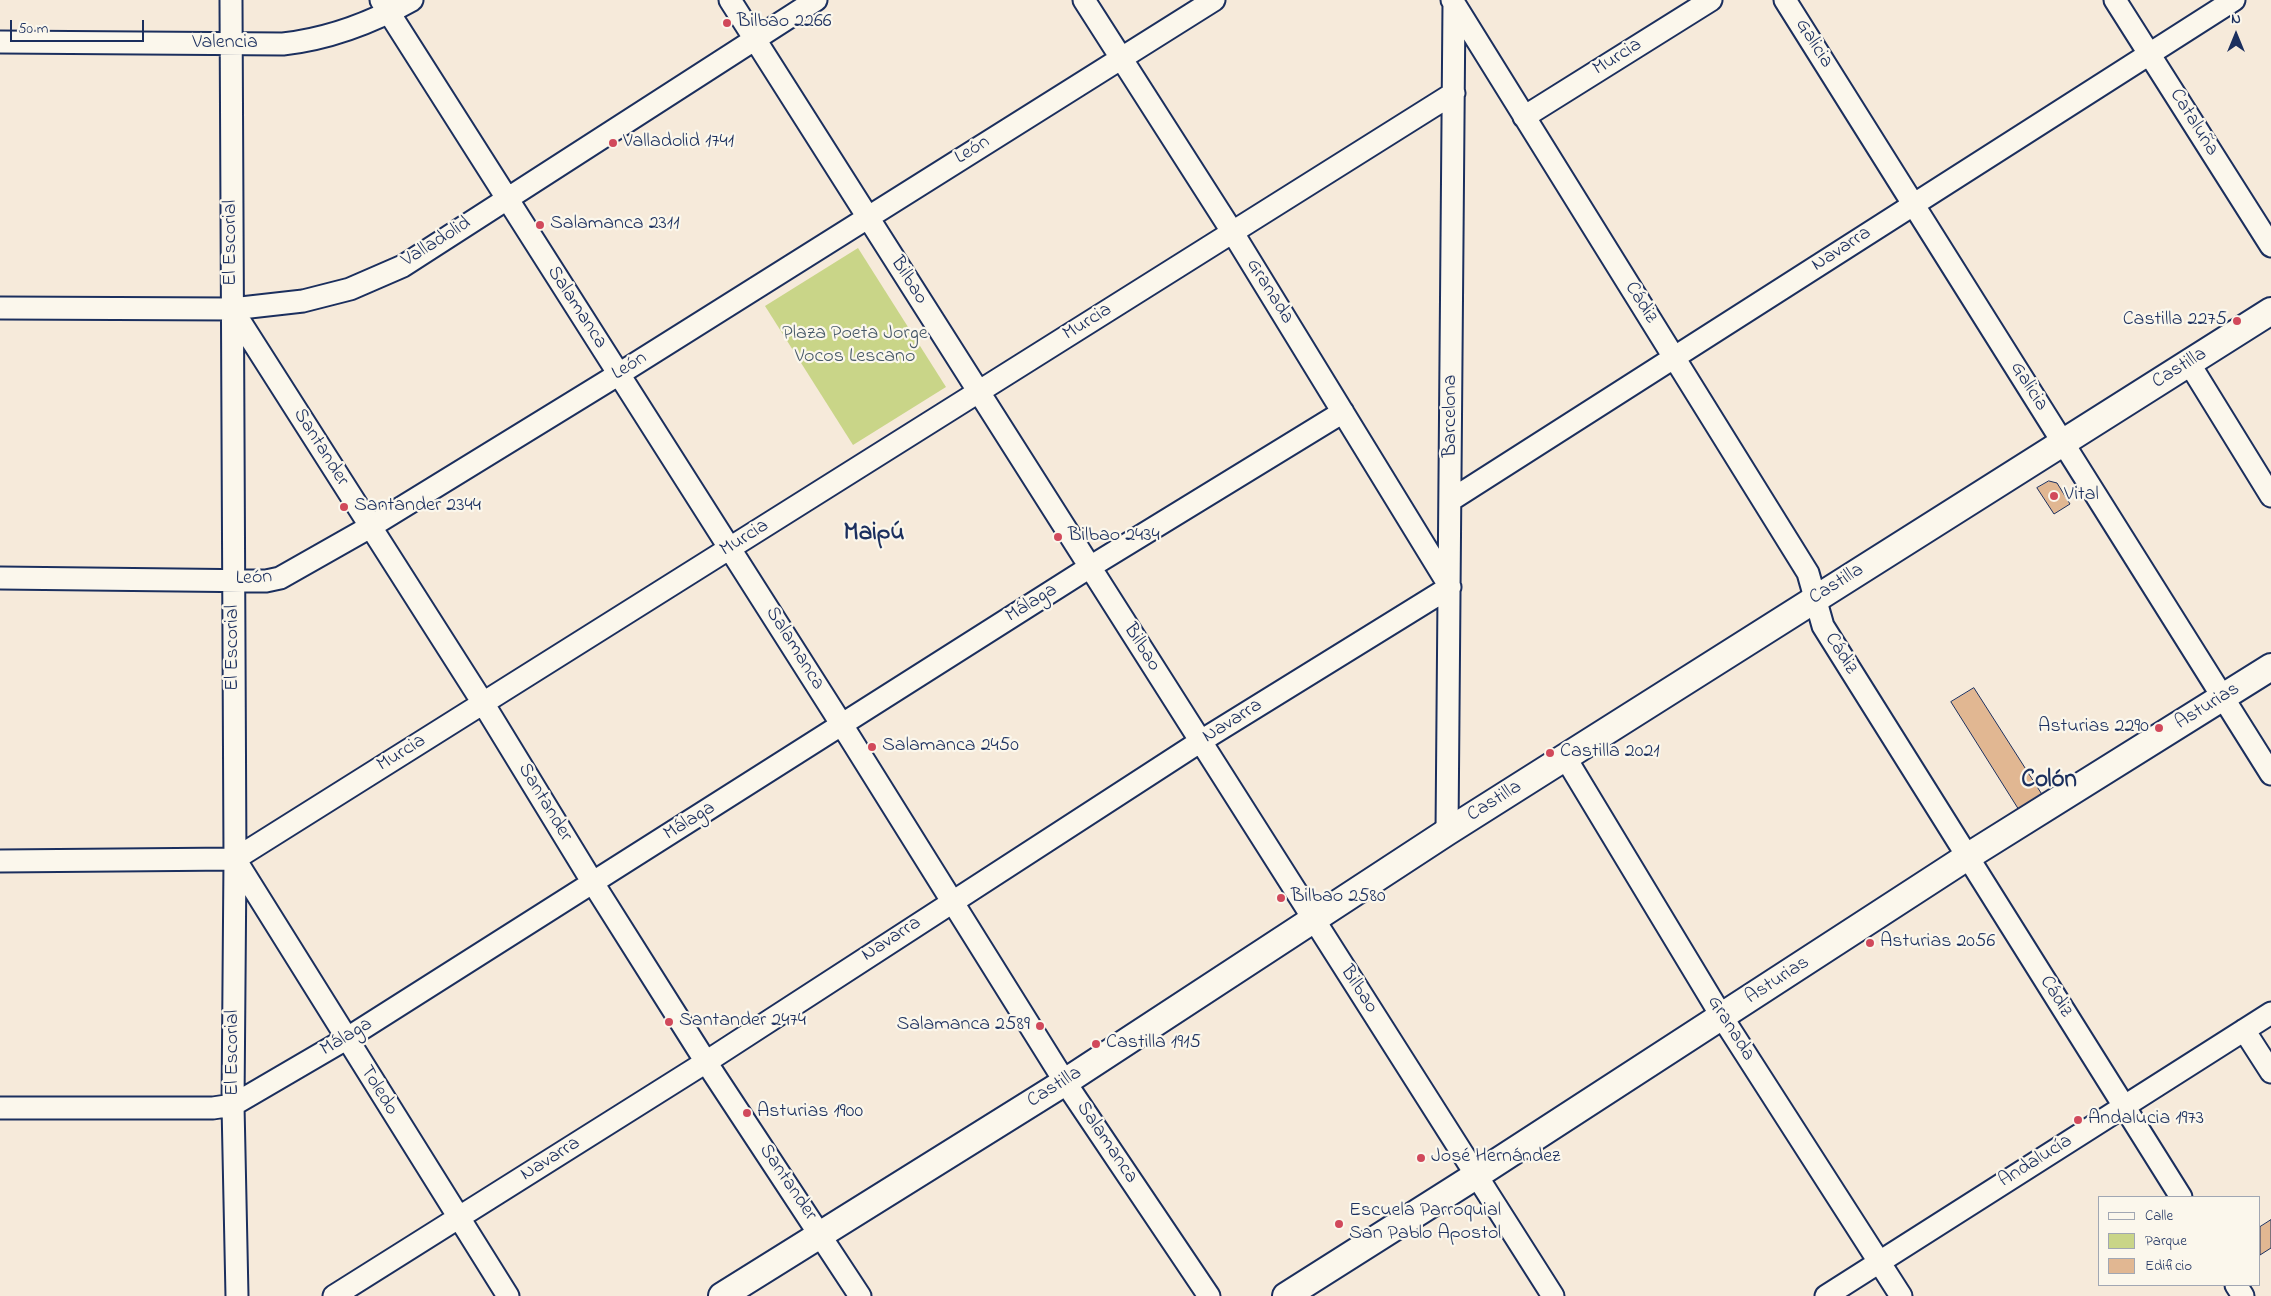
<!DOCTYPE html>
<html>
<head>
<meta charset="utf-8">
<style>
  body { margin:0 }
  #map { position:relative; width:2271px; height:1296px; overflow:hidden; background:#f6eada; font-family:"Indie Flower",sans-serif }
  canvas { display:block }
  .legend { position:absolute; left:2098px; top:1196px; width:162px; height:90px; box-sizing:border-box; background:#fbf7ec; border:1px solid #a1a7b3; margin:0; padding:6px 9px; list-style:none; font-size:15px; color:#1b2f5e }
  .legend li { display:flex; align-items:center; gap:10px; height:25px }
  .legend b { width:25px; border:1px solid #a1a7b3 }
  .north { position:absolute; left:2211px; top:10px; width:50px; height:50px; -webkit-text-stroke:4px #fbf7ec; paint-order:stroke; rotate:0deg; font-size:14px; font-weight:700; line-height:20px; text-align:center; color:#1b2f5e }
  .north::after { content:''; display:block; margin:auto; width:18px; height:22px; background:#1b2f5e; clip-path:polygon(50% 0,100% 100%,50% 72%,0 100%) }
  .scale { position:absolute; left:10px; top:20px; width:134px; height:22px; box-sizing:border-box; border:2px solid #1b2f5e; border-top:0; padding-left:6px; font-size:15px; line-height:18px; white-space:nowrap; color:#1b2f5e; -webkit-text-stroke:4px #fbf7ec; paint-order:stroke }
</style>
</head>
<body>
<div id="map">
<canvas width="2271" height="1296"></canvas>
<ul class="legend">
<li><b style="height:6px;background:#fbf7ec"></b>Calle</li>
<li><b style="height:14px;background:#c9d588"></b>Parque</li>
<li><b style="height:14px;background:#e1b792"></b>Edificio</li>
</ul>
<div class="north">N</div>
<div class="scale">50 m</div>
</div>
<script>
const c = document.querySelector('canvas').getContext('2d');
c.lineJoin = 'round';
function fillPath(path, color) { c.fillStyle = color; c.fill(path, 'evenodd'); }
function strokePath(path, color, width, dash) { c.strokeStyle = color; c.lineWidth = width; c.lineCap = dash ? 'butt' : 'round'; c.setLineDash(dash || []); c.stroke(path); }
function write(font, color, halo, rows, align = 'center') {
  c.font = font + ' "Indie Flower",sans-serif'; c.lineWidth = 4.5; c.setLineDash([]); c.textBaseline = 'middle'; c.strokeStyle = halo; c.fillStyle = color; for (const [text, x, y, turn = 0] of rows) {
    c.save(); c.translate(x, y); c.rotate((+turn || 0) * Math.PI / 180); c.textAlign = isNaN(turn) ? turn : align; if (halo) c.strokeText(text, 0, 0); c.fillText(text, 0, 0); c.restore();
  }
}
const green = new Path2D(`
  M858,248L946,387L853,445L765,306Z`);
const building = new Path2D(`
  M2049,481L2057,483L2070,504L2054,514L2037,488Z
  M1974,688L2043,796L2019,810L1951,702Z
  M2271,1220V1248L2260,1255V1227Z`);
const minor = new Path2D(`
  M231,0L235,859L233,1105L237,1296
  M381,0L842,725L1065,1082L1209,1296
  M730,0L1553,1296
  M1452,0L1808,573L1823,626L2181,1197
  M1785,0L2271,774
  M2115,0L2271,246
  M0,42L283,44C327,39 373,22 412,0
  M1524,117L1711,0
  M0,308L232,309L303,301L350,289L403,266L816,0
  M232,309L483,703L593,883L706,1062L860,1296
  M2189,363L2271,496
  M1451,500L2234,0
  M0,578L266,581L280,578L370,527L619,374L1214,0
  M1565,757L1722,1017L1901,1296
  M1447,832L1454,3
  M235,859L508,1296
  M0,861L235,859L1454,93
  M2244,1030L2271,1072
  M0,1108H213L233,1105L346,1039L1090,567L1343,412
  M2236,1285L2243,1296
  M334,1296L706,1062L1201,741L1450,587L1233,233L1084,0
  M1826,1296L2271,1013`);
const tertiary = new Path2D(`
  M722,1296L1065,1082L1447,832L2271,311
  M1286,1296L1477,1175L1967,857L2271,667`);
const markers = [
  [727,23,5,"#d1495b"],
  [613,143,5,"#d1495b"],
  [540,225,5,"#d1495b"],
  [2237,321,5,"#d1495b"],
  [2054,496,5,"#d1495b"],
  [344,507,5,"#d1495b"],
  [1058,537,5,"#d1495b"],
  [2159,728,5,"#d1495b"],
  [872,747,5,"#d1495b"],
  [1550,753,5,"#d1495b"],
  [1281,898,5,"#d1495b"],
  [1870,943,5,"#d1495b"],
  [669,1022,5,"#d1495b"],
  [1040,1026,5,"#d1495b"],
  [1096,1044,5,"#d1495b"],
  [747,1113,5,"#d1495b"],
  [2078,1120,5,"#d1495b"],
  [1421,1158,5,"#d1495b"],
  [1339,1224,5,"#d1495b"]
];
const poiNames = [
  ["Bilbao 2266",737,23],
  ["Valladolid 1741",623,143],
  ["Salamanca 2311",550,225],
  ["Castilla 2275",2227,321,"right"],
  ["Vital",2064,496],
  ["Santander 2344",354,507],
  ["Bilbao 2434",1068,537],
  ["Asturias 2290",2149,728,"right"],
  ["Salamanca 2450",882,747],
  ["Castilla 2021",1560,753],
  ["Bilbao 2580",1291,898],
  ["Asturias 2056",1880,943],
  ["Santander 2474",679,1022],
  ["Salamanca 2589",1030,1026,"right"],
  ["Castilla 1915",1106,1044],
  ["Asturias 1900",757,1113],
  ["Andalucia 1973",2088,1120],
  ["José Hernández",1431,1158],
  ["Escuela Parroquial",1349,1212],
  ["San Pablo Apostol",1349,1235]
];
const streetNames = [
  ["Valencia",225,44],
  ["Galicia",1813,44,58],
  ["Murcia",1618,58,-32],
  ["Cataluña",2193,123,58],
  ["León",973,151,-32],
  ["El Escorial",232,243,-90],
  ["Valladolid",437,243,-32],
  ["Navarra",1842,250,-33],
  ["Bilbao",908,281,58],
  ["Granada",1269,292,58],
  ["Cádiz",1640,303,58],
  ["Salamanca",576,308,57],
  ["Murcia",1088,323,-32],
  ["León",630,367,-32],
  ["Castilla",2180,369,-32],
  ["Galicia",2028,387,58],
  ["Barcelona",1452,416,-90],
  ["Santander",320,448,58],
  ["Murcia",745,539,-32],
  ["León",254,579,-3],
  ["Castilla",1837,585,-32],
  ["Málaga",1032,604,-32],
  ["El Escorial",234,648,-90],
  ["Bilbao",1141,648,58],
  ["Salamanca",794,649,58],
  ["Cádiz",1840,654,58],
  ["Asturias",2208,707,-32],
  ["Navarra",1233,722,-32],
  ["Murcia",402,754,-32],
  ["Castilla",1495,802,-32],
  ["Santander",544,803,59],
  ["Málaga",690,822,-32],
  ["Navarra",892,940,-33],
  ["Asturias",1778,981,-33],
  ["Bilbao",1358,990,57],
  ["Cádiz",2055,997,58],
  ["Granada",1730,1029,58],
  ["Málaga",347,1038,-31],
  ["El Escorial",234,1053,-90],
  ["Castilla",1055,1088,-32],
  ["Toledo",378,1091,58],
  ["Salamanca",1106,1143,56],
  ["Navarra",551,1160,-32],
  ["Andalucía",2036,1162,-32],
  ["Santander",787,1183,56]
];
const parkNames = [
  ["Plaza Poeta Jorge",855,335],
  ["Vocos Lescano",855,358]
];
const districtNames = [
  ["Maipú",874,535],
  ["Colón",2049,782]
];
fillPath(green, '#c9d588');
fillPath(building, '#e1b792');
strokePath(building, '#1b2f5e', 1);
strokePath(minor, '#1b2f5e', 25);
strokePath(tertiary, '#1b2f5e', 30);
strokePath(minor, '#fbf7ec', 21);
strokePath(tertiary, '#fbf7ec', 26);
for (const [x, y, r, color] of markers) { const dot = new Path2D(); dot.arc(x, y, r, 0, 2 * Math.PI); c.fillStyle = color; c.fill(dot); strokePath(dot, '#fbf7ec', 2); }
write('20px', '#1b2f5e', '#fbf7ec', poiNames, 'left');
write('20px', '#1b2f5e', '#fbf7ec', streetNames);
write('20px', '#465868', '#fbf7ec', parkNames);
write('bold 25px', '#1b2f5e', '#fbf7ec', districtNames);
</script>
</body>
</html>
